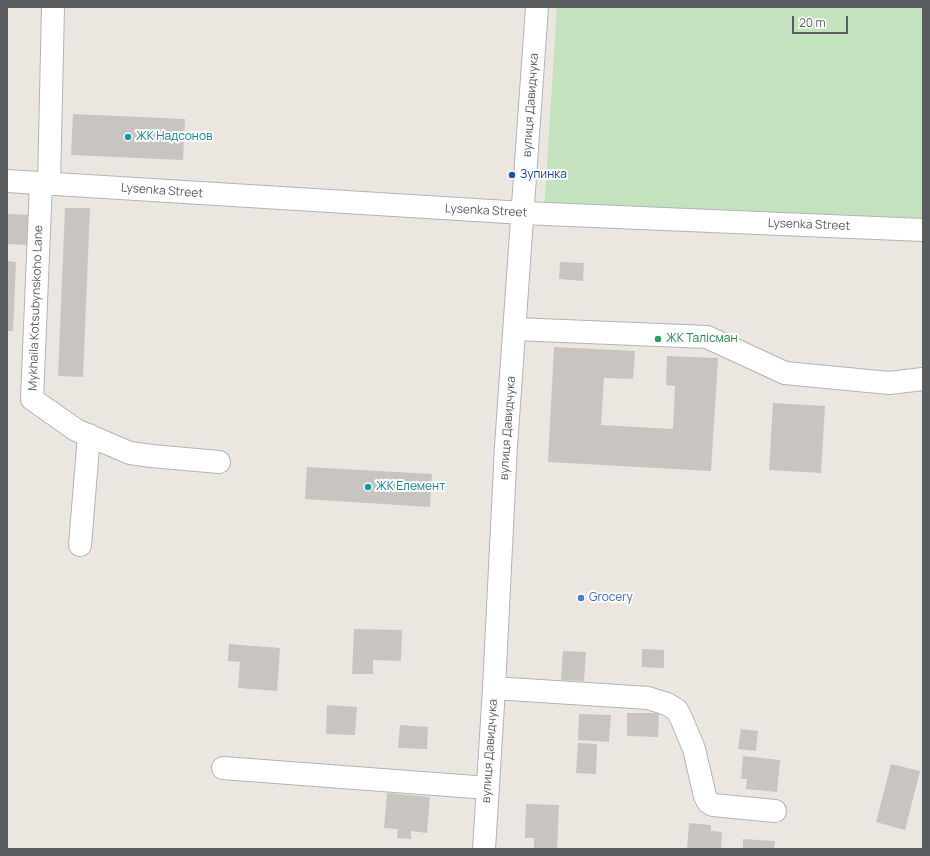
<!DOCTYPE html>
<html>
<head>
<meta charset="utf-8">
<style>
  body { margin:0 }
  #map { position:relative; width:930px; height:856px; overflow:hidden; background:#ebe7e0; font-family:Manrope,sans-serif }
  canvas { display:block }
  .frame { position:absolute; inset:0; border:8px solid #595d60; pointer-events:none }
  .scale { position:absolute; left:792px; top:16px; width:56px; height:18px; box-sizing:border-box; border:2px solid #595d60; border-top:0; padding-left:5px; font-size:12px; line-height:14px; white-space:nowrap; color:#595d60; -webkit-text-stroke:3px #fff; paint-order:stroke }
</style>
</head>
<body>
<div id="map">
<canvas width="930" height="856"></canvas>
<div class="frame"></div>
<div class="scale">20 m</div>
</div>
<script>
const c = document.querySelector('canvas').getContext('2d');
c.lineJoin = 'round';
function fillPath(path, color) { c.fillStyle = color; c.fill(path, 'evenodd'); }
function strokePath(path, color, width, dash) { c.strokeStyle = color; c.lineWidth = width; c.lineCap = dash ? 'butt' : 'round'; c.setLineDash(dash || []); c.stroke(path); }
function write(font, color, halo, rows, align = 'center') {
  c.font = font + ' Manrope,sans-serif'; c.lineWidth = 4; c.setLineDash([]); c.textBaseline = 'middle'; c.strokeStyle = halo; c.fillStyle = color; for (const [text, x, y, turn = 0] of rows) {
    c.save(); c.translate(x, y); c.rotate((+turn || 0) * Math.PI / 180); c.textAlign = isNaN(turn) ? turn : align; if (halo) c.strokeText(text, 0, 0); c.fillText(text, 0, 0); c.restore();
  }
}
const green = new Path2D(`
  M557,7H923V222L544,212Z`);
const building = new Path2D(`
  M73,114L185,119L183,160L71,155Z
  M65,208H90L83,377L58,376Z
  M7,214L30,215L29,245L7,244Z
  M7,261L16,262L13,331H7Z
  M560,262L584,263L583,281L559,279Z
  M554,347L635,351L633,379L604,378L601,425L673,429L675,386L666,385L667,356L718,358L711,471L548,462Z
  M773,403L825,406L821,473L769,470Z
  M307,467L432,474L430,507L305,499Z
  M354,629L402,630L401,661L373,660V674H352Z
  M229,644L280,648L277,691L238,688L240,662L228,661Z
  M642,649L664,650V668L642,667Z
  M563,651L586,652L584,681L561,680Z
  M327,705L357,707L355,735L326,734Z
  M627,713H659L658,737L627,736Z
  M579,714L611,715L609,742L578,740Z
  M400,725L428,727L427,749L398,748Z
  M741,729L758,731L756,751L738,749Z
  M578,743L597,744L596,774L576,773Z
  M743,756L780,760L777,792L746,789L747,779H741Z
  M891,764L920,771L905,830L876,822Z
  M387,793L430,797L427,833L411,831V839L397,838L398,829L384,828Z
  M526,804L559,805L557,849H534V838H525Z
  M689,823L711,825V831L722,832L721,849H687Z
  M743,839L775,841L774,849H743Z`);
const minor = new Path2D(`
  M7,181L523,213L923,230
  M41,183L32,399L76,430L130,453L152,456L219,462
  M49,184L53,7
  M515,329L707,337L785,373L889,383L923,379
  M80,545L89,435
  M494,688L648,698L667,704L677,710L682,720L694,749L705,796L708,802L713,805L775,811
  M223,768L488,788
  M484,849L494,688L506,446L537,7`);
const markers = [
  [128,137,4,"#0f9aa8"],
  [512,175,4,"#1a4fb4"],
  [658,339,4,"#2e9e5b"],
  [368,487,4,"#0f9aa8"],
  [581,598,4,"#3f7fe0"]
];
const streetNames = [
  ["вулиця Давидчука",531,105,-86],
  ["Lysenka Street",162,191,4],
  ["Lysenka Street",486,211,3],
  ["Lysenka Street",809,225,2],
  ["Mykhaila Kotsubynskoho Lane",36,308,-88],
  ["вулиця Давидчука",508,428,-86],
  ["вулиця Давидчука",490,751,-86]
];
const cultureNames = [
  ["ЖК Надсонов",136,137],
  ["ЖК Елемент",376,487]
];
const transitNames = [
  ["Зупинка",520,175]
];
const leisureNames = [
  ["ЖК Талiсман",666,339]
];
const shopNames = [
  ["Grocery",589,598]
];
fillPath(green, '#c3e2bd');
fillPath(building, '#c8c4c0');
strokePath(minor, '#b1b4b7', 24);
strokePath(minor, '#fff', 22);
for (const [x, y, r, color] of markers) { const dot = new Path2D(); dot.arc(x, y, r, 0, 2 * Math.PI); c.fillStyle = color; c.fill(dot); strokePath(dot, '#fff', 1.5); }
write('12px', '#595d60', '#fff', streetNames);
write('12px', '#0d838f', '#fff', cultureNames, 'left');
write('12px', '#164399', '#fff', transitNames, 'left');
write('12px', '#27864d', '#fff', leisureNames, 'left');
write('12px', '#366cbe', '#fff', shopNames, 'left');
</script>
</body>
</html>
